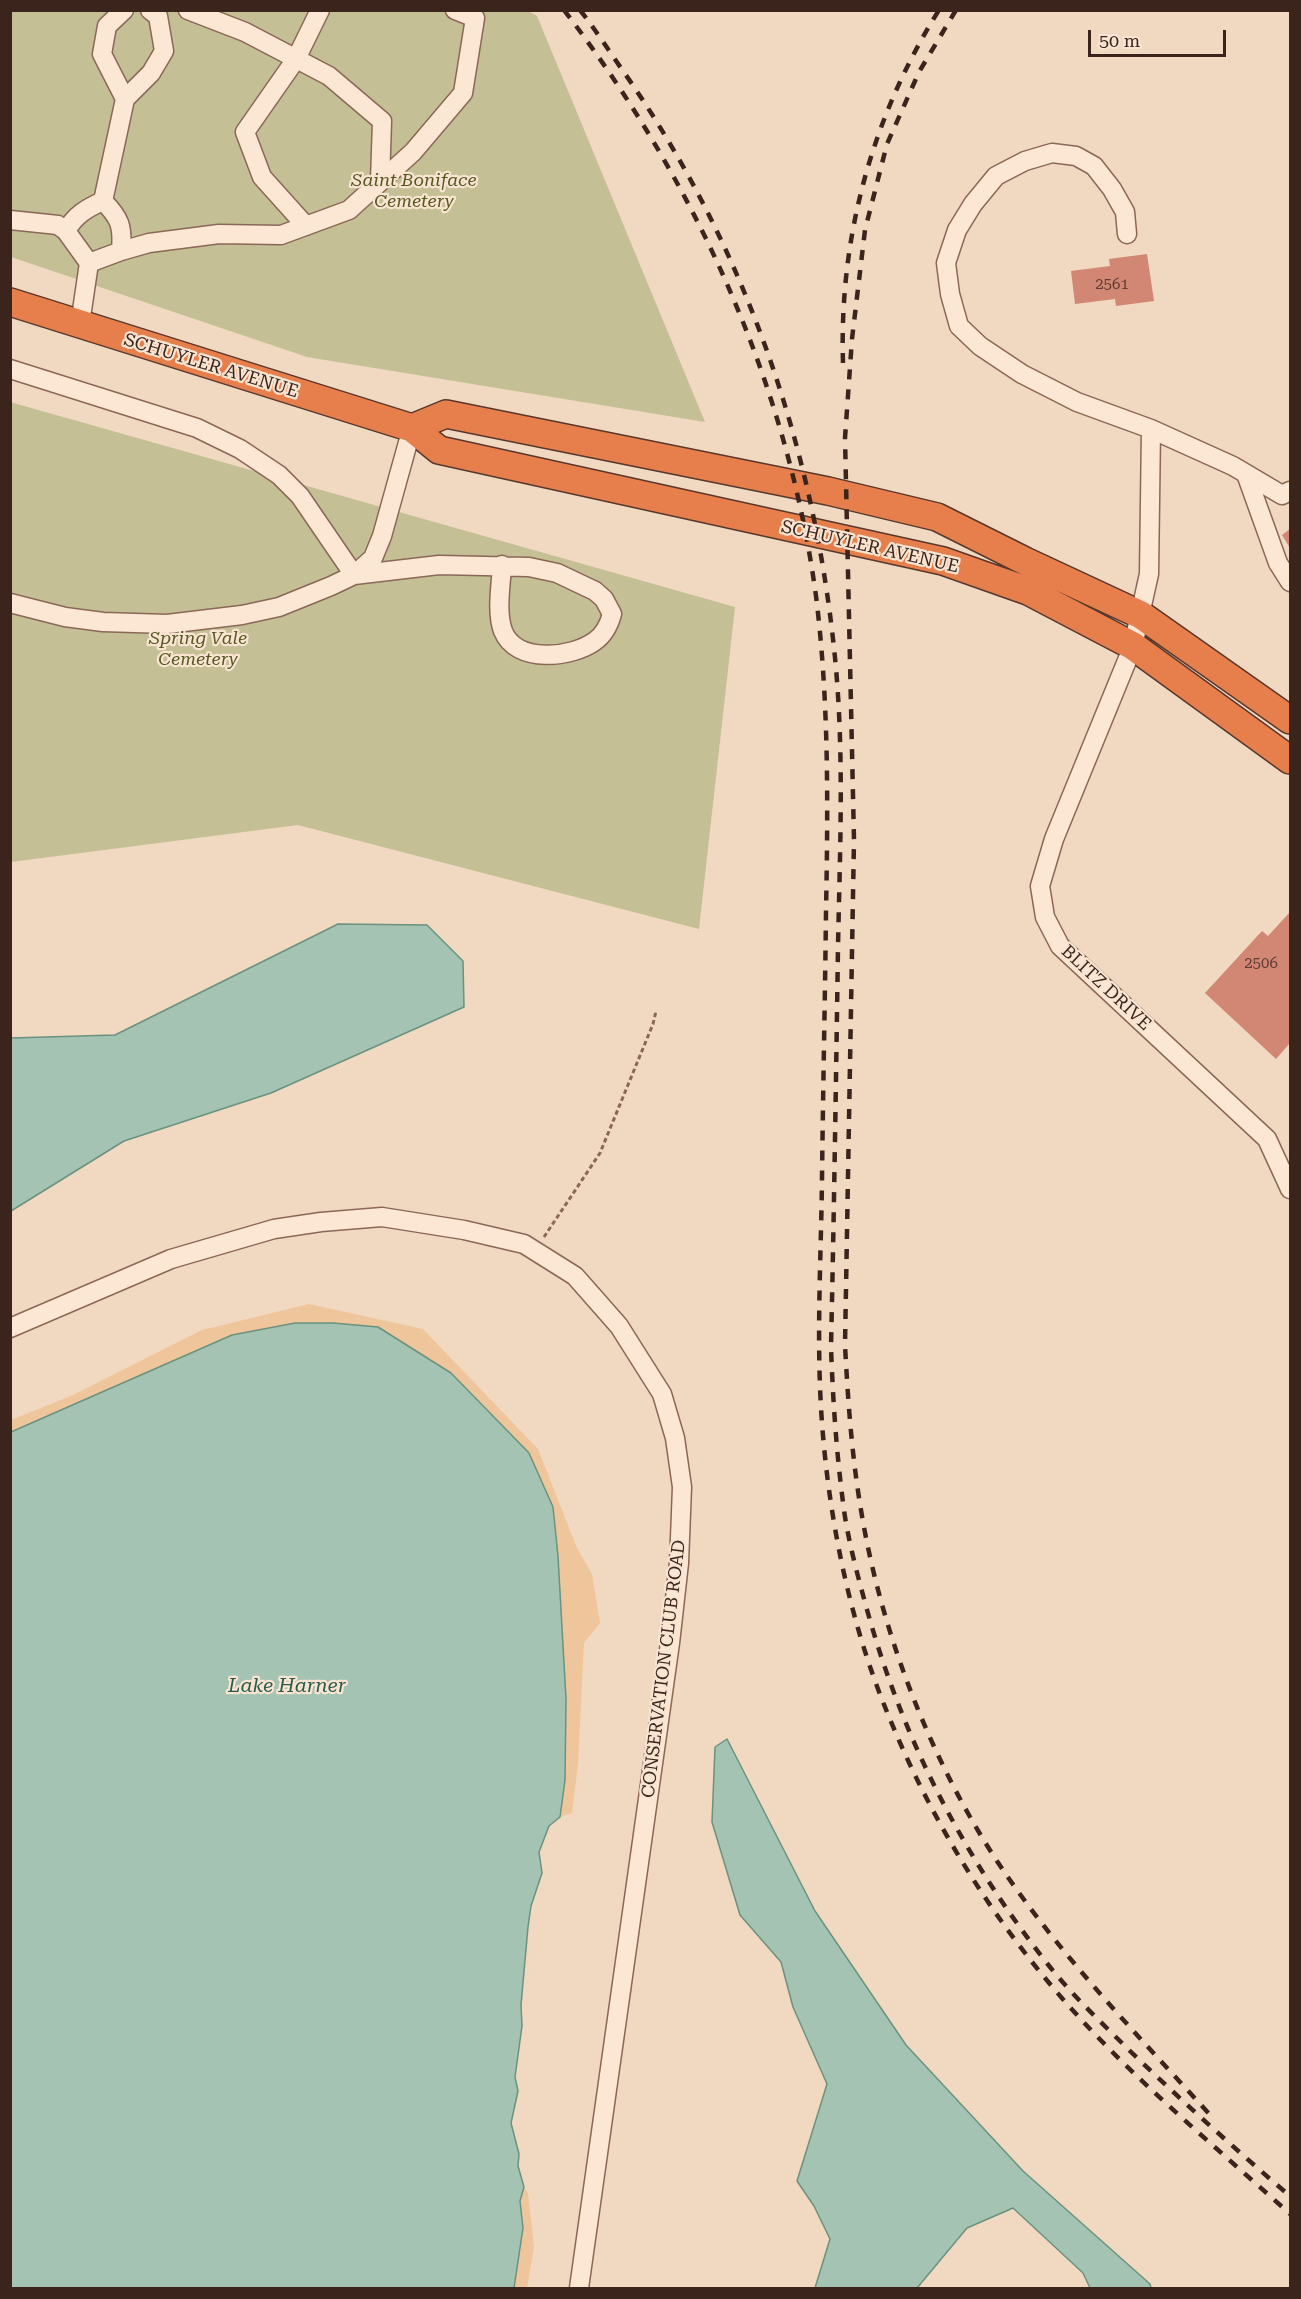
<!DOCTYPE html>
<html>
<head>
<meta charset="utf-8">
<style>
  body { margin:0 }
  #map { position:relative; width:1301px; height:2299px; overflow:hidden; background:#f1d8c1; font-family:"Roboto Serif",serif }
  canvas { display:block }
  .frame { position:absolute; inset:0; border:12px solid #3a241c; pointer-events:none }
  .scale { position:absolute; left:1088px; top:30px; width:138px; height:27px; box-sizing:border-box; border:3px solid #3a241c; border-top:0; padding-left:8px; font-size:18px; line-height:21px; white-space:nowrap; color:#3a241c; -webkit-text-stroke:4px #f8e4d1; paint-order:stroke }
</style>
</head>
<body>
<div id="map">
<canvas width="1301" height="2299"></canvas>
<div class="frame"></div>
<div class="scale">50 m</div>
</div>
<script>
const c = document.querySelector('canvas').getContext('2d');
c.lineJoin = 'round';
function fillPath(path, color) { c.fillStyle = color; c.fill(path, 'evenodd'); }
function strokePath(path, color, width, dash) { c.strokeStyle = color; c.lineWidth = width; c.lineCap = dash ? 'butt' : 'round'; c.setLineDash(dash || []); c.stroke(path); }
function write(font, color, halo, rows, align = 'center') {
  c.font = font + ' "Roboto Serif",serif'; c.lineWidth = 4.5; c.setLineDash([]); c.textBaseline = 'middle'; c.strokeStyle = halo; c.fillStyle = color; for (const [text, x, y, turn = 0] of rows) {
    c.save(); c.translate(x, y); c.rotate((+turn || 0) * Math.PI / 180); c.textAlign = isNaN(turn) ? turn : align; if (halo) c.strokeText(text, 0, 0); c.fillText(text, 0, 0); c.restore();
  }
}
const sand = new Path2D(`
  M309,1304L423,1329L538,1449L577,1548L592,1574L600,1623L584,1643L578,1764L572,1813L560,1817L565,1780L566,1699L558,1556L553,1507L529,1453L451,1373L295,1323L232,1335L11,1432V1420L73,1395L202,1330Z
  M524,2187L528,2193L534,2247L527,2288H514L523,2228L520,2201Z`);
const cemetery = new Path2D(`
  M11,11H528L537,16L705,422L307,357L11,257Z
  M10,402L735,607L699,929L298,825L11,862Z`);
const water = new Path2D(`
  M338,924L427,925L463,961L464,1007L271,1093L124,1141L11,1211V1038L115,1035Z
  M295,1323H333L378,1327L451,1373L529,1453L553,1507L558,1556L566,1699L565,1780L560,1817L549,1826L539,1852L542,1873L531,1906L528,1927L521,2005L522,2026L515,2077L518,2091L511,2123L519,2154L518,2166L524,2187L520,2201L523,2228L514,2288H11V1432L232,1335Z
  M727,1739L815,1911L906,2045L1023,2171L1150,2284L1151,2288H1090L1083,2273L1013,2208L967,2228L917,2288H815L830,2239L814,2206L797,2181L827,2084L793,2007L781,1962L740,1915L712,1822L715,1747Z`);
const building = new Path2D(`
  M1147,254L1154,301L1116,306L1115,299L1075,304L1071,271L1110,266L1109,259Z
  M1290,529V548L1282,535Z
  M1290,912V1043L1276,1059L1205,993L1262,931L1268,936Z`);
const path = new Path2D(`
  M544,1237L600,1153L653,1024L656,1011`);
const minor = new Path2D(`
  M124,10L107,26L102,54L125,99
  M188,10L245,32L329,76L382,121L380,181
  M103,201L125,99L151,73L164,51L158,16L150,10
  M10,220L58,225L66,231L89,263L80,324
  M306,226L262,177L245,132L296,59L320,10
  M66,231C75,215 87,208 103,201C120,218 123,226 121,251
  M1127,234L1125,212L1112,189L1094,166L1076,156L1052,153L1025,161L996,176L973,204L957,230L946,263L950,294L959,326L980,346L1022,374L1077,402L1151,429L1233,466L1282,495L1290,491
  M89,263L121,251L149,243L219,234L281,235L349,210L413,152L463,93L475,18L455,10
  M10,369L197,428L240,449L279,475L300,496L354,575L439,565L529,567L557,573L595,591L604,599L612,614C609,625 605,634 595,641C572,658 516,664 503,631C496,612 501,585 502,565
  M1151,429L1149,574L1133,646L1054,839L1040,886L1045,917L1060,946L1267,1139L1290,1189
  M1246,474L1278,563L1290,582
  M10,603L65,617L103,622L167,624L242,615L279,607L331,586L354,575L373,558L382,536L412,428
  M10,1328L171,1259L274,1229L321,1222L382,1217L464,1230L524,1244L575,1276L619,1326L662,1394L675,1438L682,1487L679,1563L670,1643L579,2288`);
const highway = new Path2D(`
  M10,302L412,428L439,450L943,561L1028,591L1133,646L1290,760
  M412,428L446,414L828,491L937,517L1025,561L1141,615L1290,720`);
const rail = new Path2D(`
  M564,10C695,181 787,382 816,596C829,701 828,806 826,912C825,1001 823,1090 822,1179C821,1260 816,1342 822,1423C829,1518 849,1618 885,1707C924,1805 978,1897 1045,1978C1117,2066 1206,2138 1290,2214
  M580,10C595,29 607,48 621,68C740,237 810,434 833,639C845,741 840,845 838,947C836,1080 834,1214 831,1347C833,1404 837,1461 845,1517C850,1547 858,1577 866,1606C902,1738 964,1859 1050,1967C1074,1997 1103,2024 1130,2051C1182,2101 1236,2150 1290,2196
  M956,10L919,72L887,144L865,230L852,339L845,438L854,840L845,1345C848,1402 852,1459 862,1516C884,1645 940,1784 1017,1890C1075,1971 1145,2043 1212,2117
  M843,363C839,237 872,117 939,10`);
const numberNames = [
  ["2561",1112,285],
  ["2506",1261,964]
];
const parkNames = [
  ["Saint Boniface",414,181],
  ["Cemetery",414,202],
  ["Spring Vale",198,639],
  ["Cemetery",198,660]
];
const streetNames = [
  ["SCHUYLER AVENUE",211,366,17],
  ["SCHUYLER AVENUE",870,547,13],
  ["BLITZ DRIVE",1106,988,43],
  ["CONSERVATION CLUB ROAD",664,1669,-83]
];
const waterNames = [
  ["Lake Harner",287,1686]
];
fillPath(sand, '#efc69c');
fillPath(cemetery, '#c4bf94');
fillPath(water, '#a4c3b3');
strokePath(water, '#6a927f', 1.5);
fillPath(building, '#d28674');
strokePath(minor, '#8b6757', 21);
strokePath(highway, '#59372c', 30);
strokePath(path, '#8b6757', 3, [4.5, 3]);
strokePath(minor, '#fbe7d4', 18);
strokePath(highway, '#e67f4b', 27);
strokePath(rail, '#3a241c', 4.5, [10, 10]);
write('15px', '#603c32', null, numberNames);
write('italic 18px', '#565821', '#f8e4d1', parkNames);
write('18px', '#3a241c', '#f8e4d1', streetNames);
write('italic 20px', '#2b5b4d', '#f8e4d1', waterNames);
</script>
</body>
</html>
